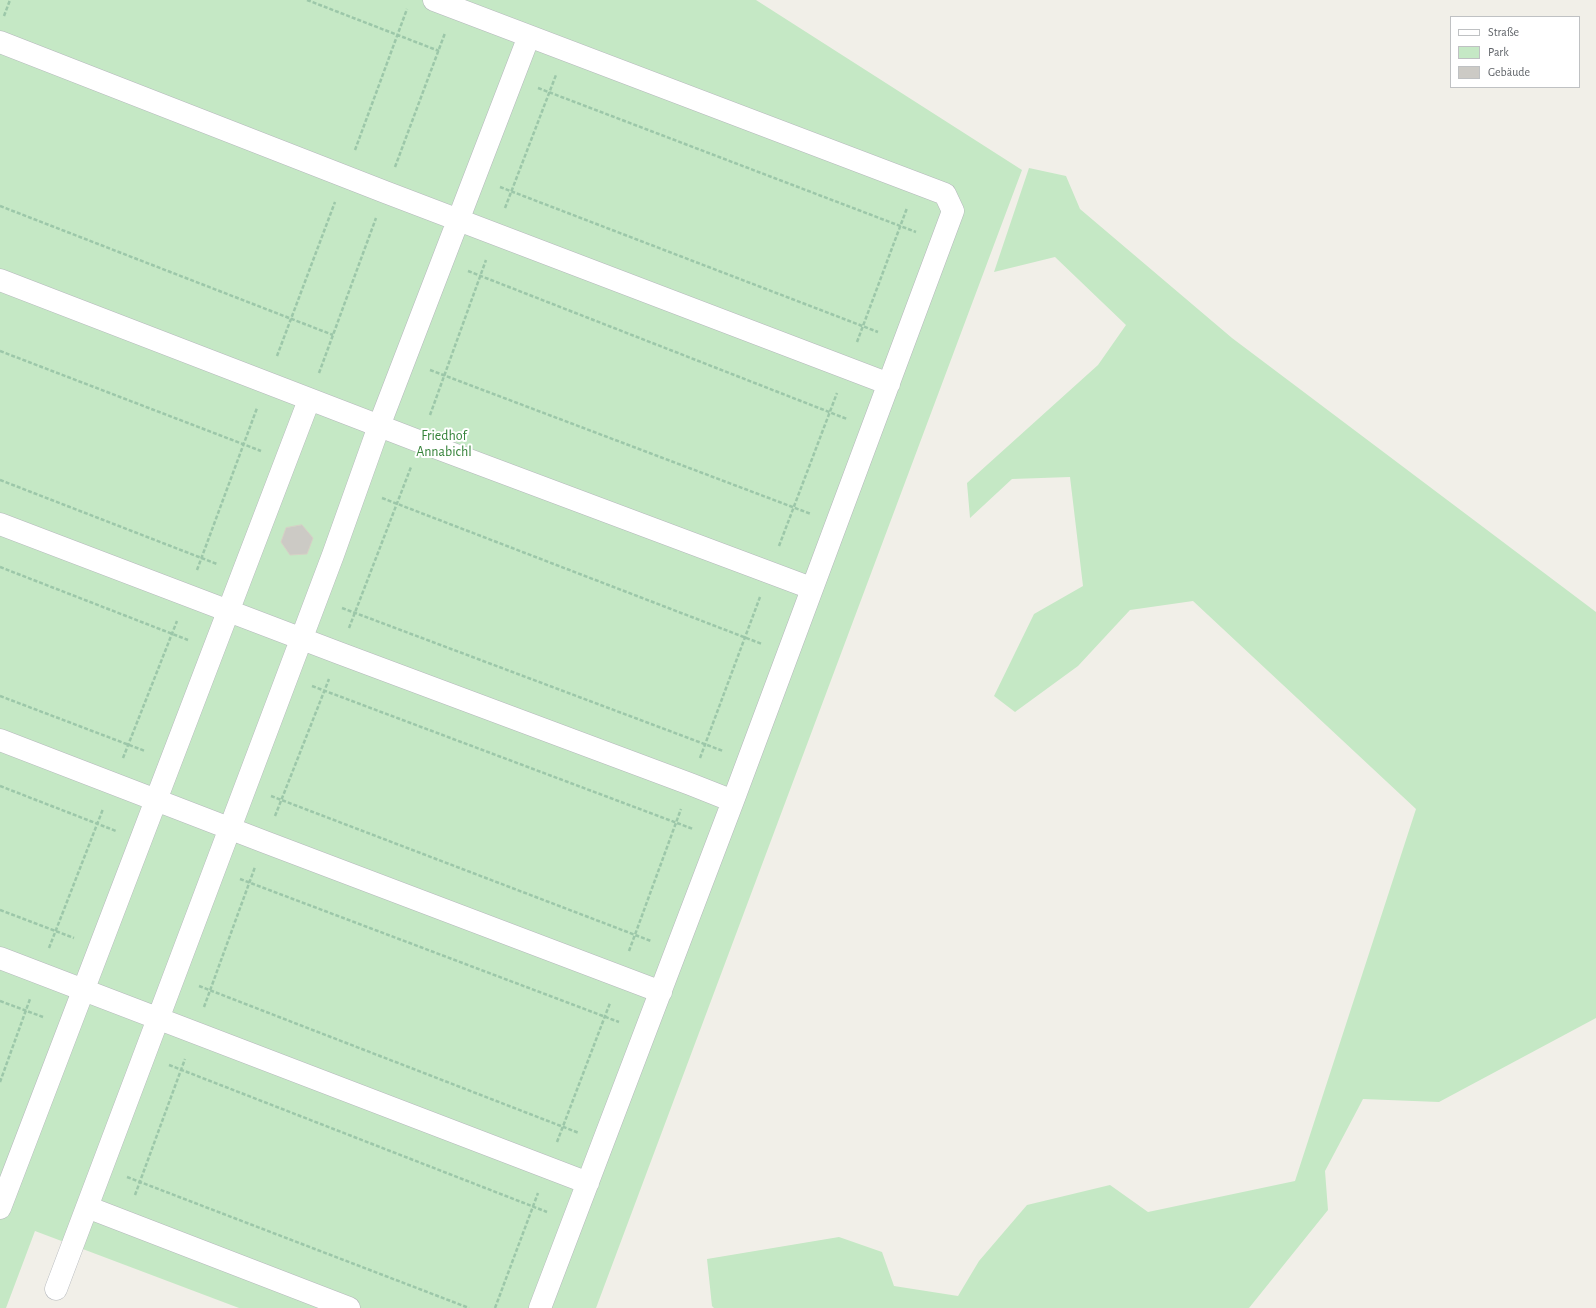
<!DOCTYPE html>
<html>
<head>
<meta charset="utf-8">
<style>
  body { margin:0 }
  #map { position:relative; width:1596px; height:1308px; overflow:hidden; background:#f1efe8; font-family:"Alegreya Sans",sans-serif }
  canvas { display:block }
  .legend { position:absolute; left:1450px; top:16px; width:130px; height:72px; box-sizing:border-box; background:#fff; border:1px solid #bfc1c3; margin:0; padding:5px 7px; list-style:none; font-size:12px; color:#5f6368 }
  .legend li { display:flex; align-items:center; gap:8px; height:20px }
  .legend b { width:20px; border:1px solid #bfc1c3 }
</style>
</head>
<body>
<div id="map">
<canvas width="1596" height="1308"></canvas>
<ul class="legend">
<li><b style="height:5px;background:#fff"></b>Straße</li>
<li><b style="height:11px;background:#c5e8c5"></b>Park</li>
<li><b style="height:11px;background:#cccac5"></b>Gebäude</li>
</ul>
</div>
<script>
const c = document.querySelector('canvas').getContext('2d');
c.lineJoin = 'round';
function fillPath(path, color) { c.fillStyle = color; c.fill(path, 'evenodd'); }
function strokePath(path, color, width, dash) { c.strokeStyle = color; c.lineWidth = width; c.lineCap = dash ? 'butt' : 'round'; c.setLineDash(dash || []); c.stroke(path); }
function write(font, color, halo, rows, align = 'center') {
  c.font = font + ' "Alegreya Sans",sans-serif'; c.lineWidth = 4; c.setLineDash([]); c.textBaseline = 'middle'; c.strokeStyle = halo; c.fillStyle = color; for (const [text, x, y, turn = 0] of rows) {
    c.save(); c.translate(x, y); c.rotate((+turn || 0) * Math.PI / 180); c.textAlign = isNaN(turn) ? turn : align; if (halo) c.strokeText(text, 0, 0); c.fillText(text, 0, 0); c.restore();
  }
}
const green = new Path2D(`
  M0,0H756L1022,170L596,1308H239L35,1231L6,1308H0Z
  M1029,168L1066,176L1080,209L1232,338L1596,612V1018L1439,1102L1363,1099L1325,1171L1328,1210L1249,1308H714L712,1306L707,1259L839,1237L882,1252L894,1286L958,1296L979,1261L1027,1205L1110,1185L1148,1212L1295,1181L1416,809L1193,601L1130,610L1078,666L1015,712L994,696L1034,614L1083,586L1070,477L1012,479L970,518L967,483L1098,365L1126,325L1055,257L994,272Z`);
const building = new Path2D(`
  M302,525L313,538L307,554L290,555L281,542L286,528Z`);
const path = new Path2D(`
  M307,0L439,51
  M4,16L10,0
  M538,88L916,232
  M355,150L407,9
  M395,167L445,33
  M500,187L878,332
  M0,206L333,335
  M505,208L556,75
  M468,271L847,419
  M857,342L907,208
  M0,351L261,451
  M277,356L335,202
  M430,370L811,514
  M319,373L376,218
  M430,415L486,260
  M0,480L217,564
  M382,498L762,644
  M779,546L837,393
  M0,567L188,640
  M197,570L257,408
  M342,608L723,751
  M349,628L411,467
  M312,686L693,829
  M0,696L145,751
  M123,758L177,621
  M700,758L760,597
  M0,786L116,831
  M271,796L651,941
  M275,816L329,679
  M240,879L619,1022
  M0,910L74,938
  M49,948L103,809
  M629,951L681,809
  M199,986L579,1133
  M0,1001L43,1017
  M204,1007L255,867
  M169,1065L547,1212
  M0,1082L30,999
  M557,1142L610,1003
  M127,1177L469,1308
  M135,1195L185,1059
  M495,1308L538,1193`);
const minor = new Path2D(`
  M434,0L945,194L953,211L733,801L540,1308
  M0,42L385,192L889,384
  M0,280L421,442L811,588
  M0,524L339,653L690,784L733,801
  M0,740L265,842L661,992
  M0,958L588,1183
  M0,1208L309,400
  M56,1289L87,1207
  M349,1308L87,1207L333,555L379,426L529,36`);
const parkNames = [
  ["Friedhof",444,436],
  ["Annabichl",444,452]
];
fillPath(green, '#c5e8c5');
fillPath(building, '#cccac5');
strokePath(building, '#d6d1c6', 1);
strokePath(minor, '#b5b8bc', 23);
strokePath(path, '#9cc7a9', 2.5, [4, 2]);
strokePath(minor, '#fff', 22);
write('14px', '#348238', '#fff', parkNames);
</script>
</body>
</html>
